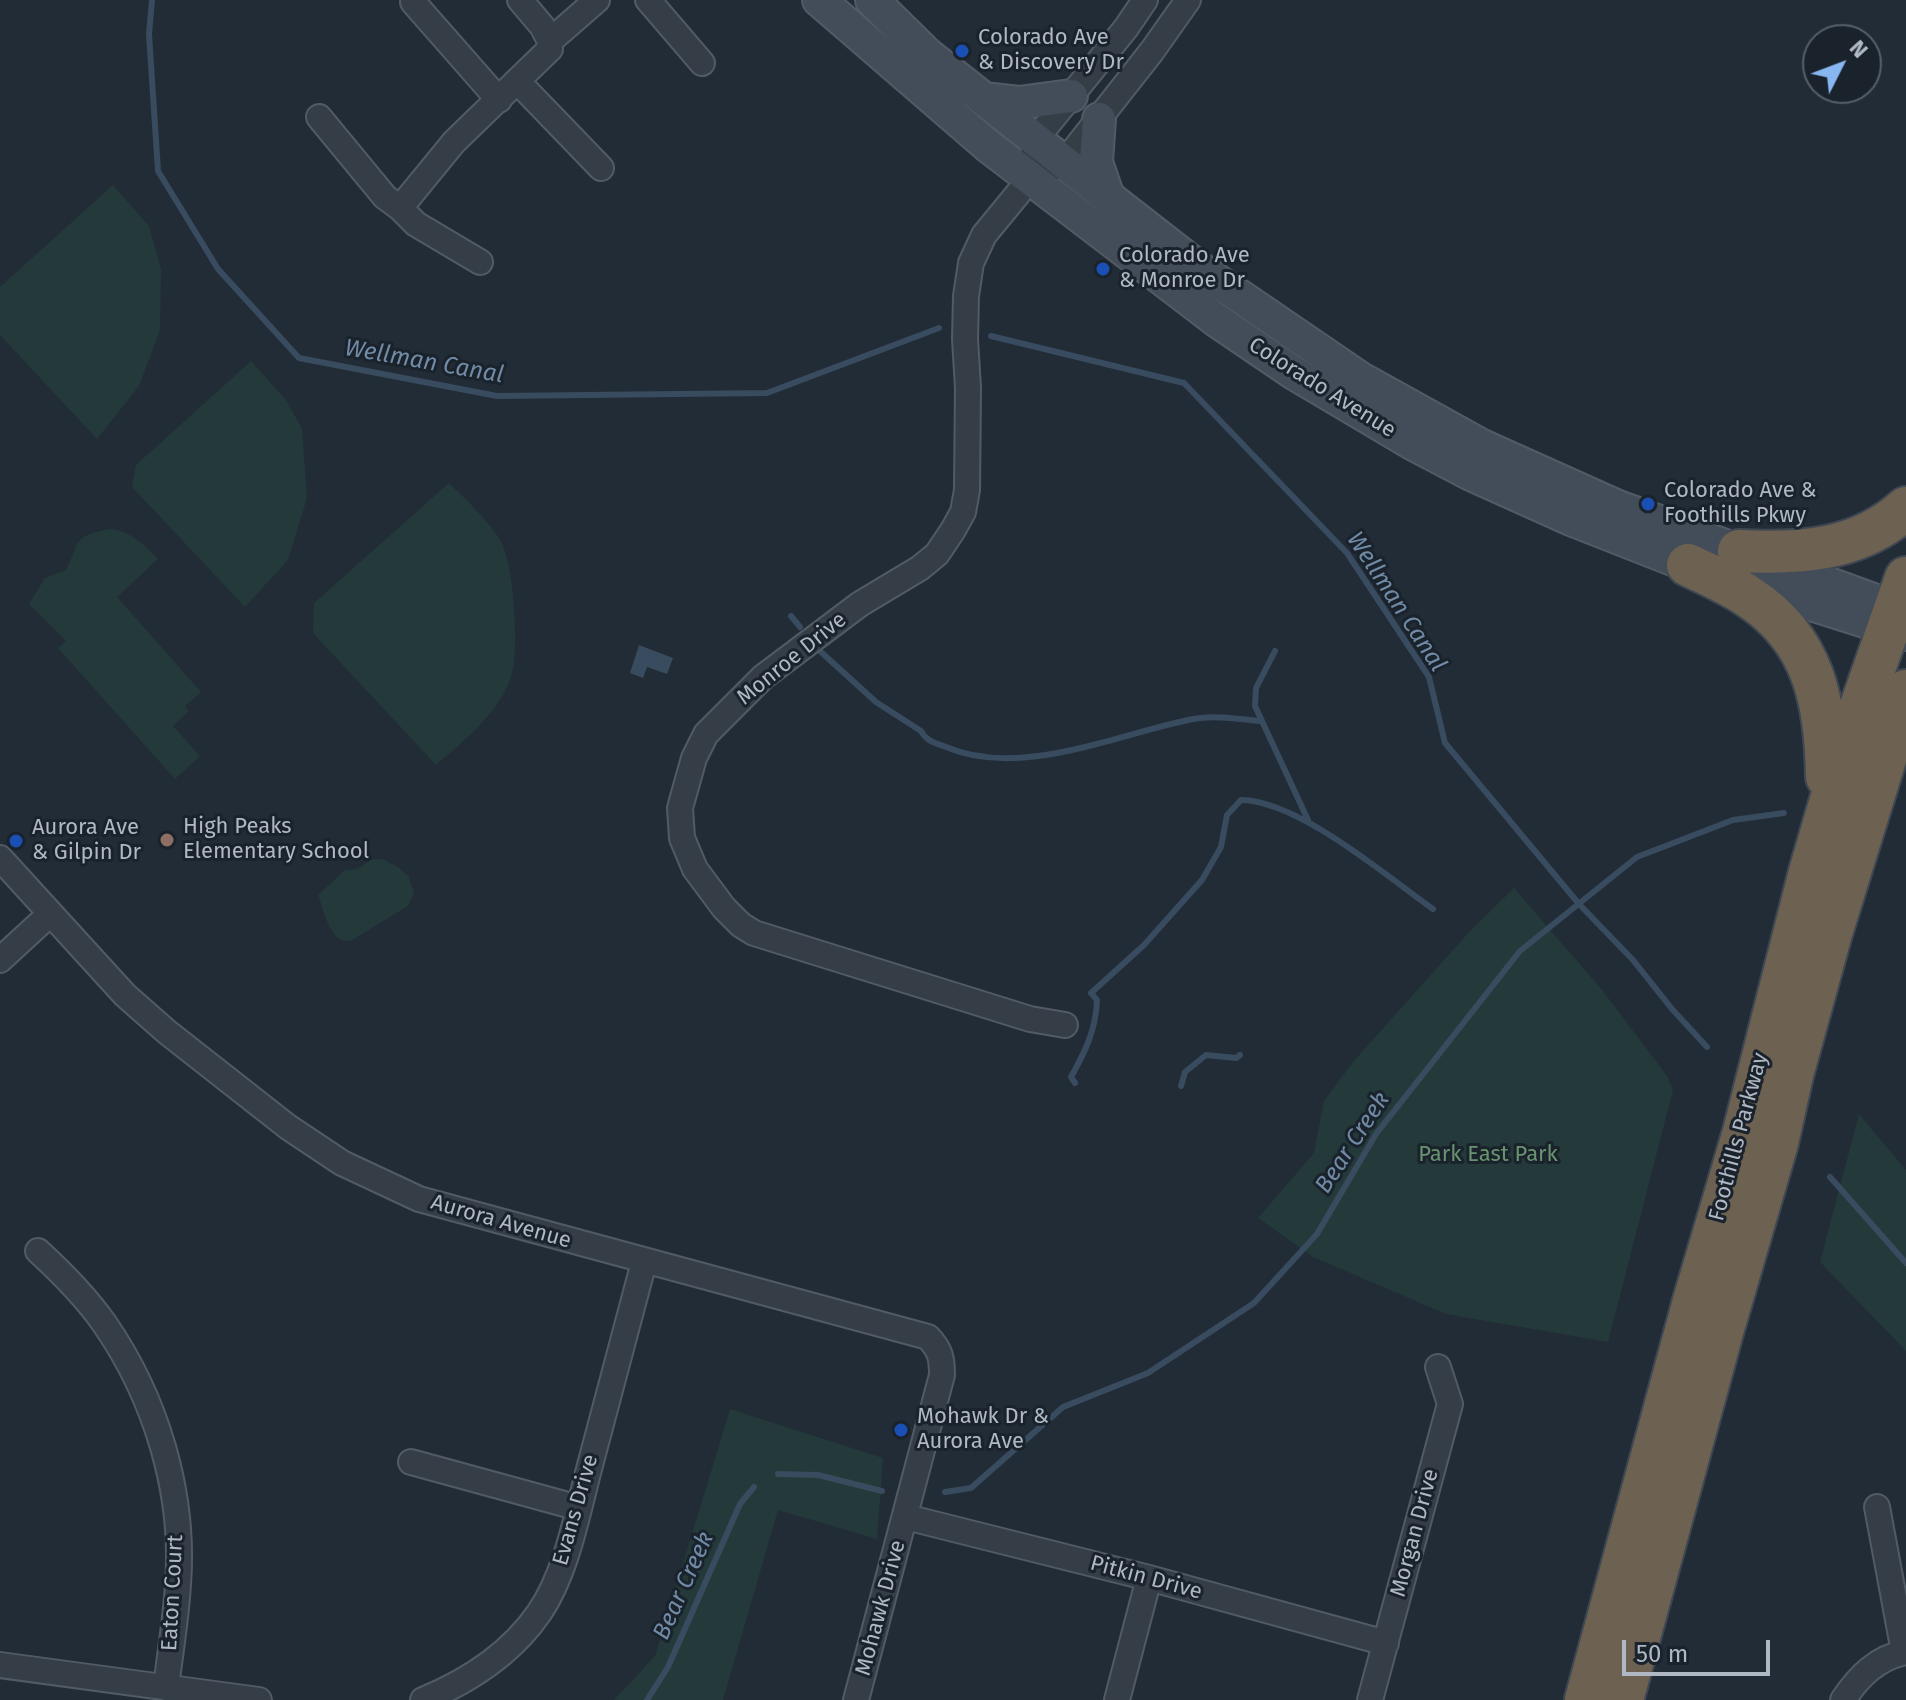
<!DOCTYPE html>
<html>
<head>
<meta charset="utf-8">
<style>
  body { margin:0 }
  #map { position:relative; width:1906px; height:1700px; overflow:hidden; background:#222c37; font-family:"Fira Sans",sans-serif }
  canvas { display:block }
  .north { position:absolute; left:1802px; top:24px; width:80px; height:80px; box-sizing:border-box; background:#1a232c; border:2px solid #565f69; border-radius:50%; rotate:48deg; font-size:22px; font-weight:700; line-height:32px; text-align:center; color:#afb8c4 }
  .north::after { content:''; display:block; margin:auto; width:28px; height:36px; background:#87b6f1; clip-path:polygon(50% 0,100% 100%,50% 72%,0 100%) }
  .scale { position:absolute; left:1622px; top:1640px; width:148px; height:36px; box-sizing:border-box; border:4px solid #afb8c4; border-top:0; padding-left:10px; font-size:24px; line-height:28px; white-space:nowrap; color:#afb8c4; -webkit-text-stroke:6px #1a232c; paint-order:stroke }
</style>
</head>
<body>
<div id="map">
<canvas width="1906" height="1700"></canvas>
<div class="north">N</div>
<div class="scale">50 m</div>
</div>
<script>
const c = document.querySelector('canvas').getContext('2d');
c.lineJoin = 'round';
function fillPath(path, color) { c.fillStyle = color; c.fill(path, 'evenodd'); }
function strokePath(path, color, width, dash) { c.strokeStyle = color; c.lineWidth = width; c.lineCap = dash ? 'butt' : 'round'; c.setLineDash(dash || []); c.stroke(path); }
function write(font, color, halo, rows, align = 'center') {
  c.font = font + ' "Fira Sans",sans-serif'; c.lineWidth = 6; c.setLineDash([]); c.textBaseline = 'middle'; c.strokeStyle = halo; c.fillStyle = color; for (const [text, x, y, turn = 0] of rows) {
    c.save(); c.translate(x, y); c.rotate((+turn || 0) * Math.PI / 180); c.textAlign = isNaN(turn) ? turn : align; if (halo) c.strokeText(text, 0, 0); c.fillText(text, 0, 0); c.restore();
  }
}
const green = new Path2D(`
  M113,185L149,226L161,269L160,330L139,386L97,439L0,335V287Z
  M251,361L286,400L302,429L307,498L288,560L245,607L132,487L136,465Z
  M449,483C466,500 485,517 499,538C514,559 520,653 511,677C498,714 465,740 436,765L313,633L314,603Z
  M109,529C129,530 144,544 158,559L117,597L201,692L185,706L189,711L173,726L200,756L175,779L58,648L66,641L29,604L45,578L66,570C81,541 71,537 109,529Z
  M382,859L398,867L409,877L414,893L408,906L352,940C331,948 324,910 318,895L345,870L357,869L371,860Z
  M1514,888L1603,991L1667,1076L1673,1090L1608,1342L1446,1314L1313,1257L1258,1218L1314,1153L1324,1101L1353,1062L1470,931Z
  M1859,1114L1906,1170V1351L1820,1262Z
  M730,1409L883,1458L877,1539L778,1510L723,1700H614L655,1656Z`);
const water = new Path2D(`
  M639,645L673,658L667,674L647,667L643,678L630,673Z`);
const stream = new Path2D(`
  M152,0L149,34L158,171L218,269L299,358L497,396L767,393L939,328
  M991,336L1184,383L1347,553L1429,677L1445,743L1579,904L1633,960L1672,1009L1707,1047
  M791,616L800,627
  M1275,651L1256,688L1255,706L1308,820
  M821,652L876,702L921,731C926,741 935,743 946,747C1021,779 1117,734 1193,719C1215,715 1239,719 1260,721
  M1075,1083L1071,1077C1085,1052 1096,1030 1097,1000L1091,993L1144,945L1202,880L1221,847L1227,815L1241,800C1299,801 1385,875 1433,909
  M1181,1086L1185,1072L1206,1055L1236,1058L1240,1055
  M1830,1177L1906,1263
  M778,1474L818,1475L882,1491
  M945,1492L971,1488L1063,1407L1148,1373L1254,1303L1317,1234L1376,1134L1520,951L1637,857L1733,820L1784,813
  M647,1700L668,1667L740,1504L754,1487`);
const street = new Path2D(`
  M520,0L542,26L550,41
  M648,0L702,63
  M413,2L499,100
  M518,82L601,168
  M319,117L385,197L400,208L416,224L480,262
  M1050,169L1064,163L1152,51L1188,0
  M400,208L454,142L550,49V41L597,0
  M0,858L125,995L167,1032L288,1127L342,1163L419,1199L928,1337C940,1350 942,1357 942,1375L856,1700
  M0,960L50,914
  M1065,1025L1030,1019L754,933L741,925L724,908L695,869L682,838L680,808L694,758L706,734L763,677L860,604L920,568L937,554L953,530L963,512L967,490L968,388L965,339L966,296L971,263L984,235L1030,179L1035,140L1126,28L1145,0
  M38,1251C62,1273 85,1296 104,1323C156,1398 185,1493 178,1584C176,1619 170,1653 166,1688
  M411,1462L579,1508
  M1877,1507L1904,1652
  M906,1517L1149,1578L1386,1643
  M0,1665L259,1700
  M423,1700C469,1681 510,1655 539,1613C566,1574 577,1515 589,1469C607,1400 625,1331 644,1262
  M1117,1700L1149,1578
  M1370,1700L1450,1404L1438,1367
  M1843,1700C1859,1676 1877,1658 1906,1652`);
const secondary = new Path2D(`
  M819,0L988,146L1216,320L1294,373L1412,443L1471,474L1571,519L1688,565L1906,634
  M872,0L928,55L1108,197L1203,271L1361,379L1482,446L1618,507L1906,612
  M984,99L1019,103L1071,96
  M1099,119L1096,162L1108,197`);
const highway = new Path2D(`
  M1739,551C1799,554 1859,551 1906,508
  M1688,565C1709,575 1730,584 1749,597C1815,640 1826,704 1827,777
  M1586,1700L1694,1301L1744,1132L1810,872L1845,752L1906,578
  M1622,1700L1722,1332L1777,1143L1792,1075L1831,933L1906,691`);
const markers = [
  [962,51,8,"#1a4fb4"],
  [1103,269,8,"#1a4fb4"],
  [1648,504,8,"#1a4fb4"],
  [167,840,8,"#8d6e63"],
  [16,841,8,"#1a4fb4"],
  [901,1430,8,"#1a4fb4"]
];
const poiNames = [
  ["Colorado Ave",978,38],
  ["& Discovery Dr",978,63],
  ["Colorado Ave",1119,256],
  ["& Monroe Dr",1119,281],
  ["Colorado Ave &",1664,491],
  ["Foothills Pkwy",1664,516],
  ["High Peaks",183,827],
  ["Elementary School",183,852],
  ["Aurora Ave",32,828],
  ["& Gilpin Dr",32,853],
  ["Mohawk Dr &",917,1417],
  ["Aurora Ave",917,1442]
];
const streetNames = [
  ["Colorado Avenue",1322,388,32],
  ["Monroe Drive",792,659,-39],
  ["Foothills Parkway",1739,1137,-75],
  ["Aurora Avenue",501,1222,16],
  ["Evans Drive",576,1510,-74],
  ["Morgan Drive",1415,1533,-75],
  ["Pitkin Drive",1146,1578,15],
  ["Eaton Court",173,1593,-87],
  ["Mohawk Drive",881,1608,-75]
];
const parkNames = [
  ["Park East Park",1488,1155]
];
const waterNames = [
  ["Wellman Canal",424,362,10],
  ["Wellman Canal",1396,602,57],
  ["Bear Creek",1353,1143,-57],
  ["Bear Creek",684,1586,-66]
];
fillPath(green, '#243939');
fillPath(water, '#384b5f');
strokePath(stream, '#384b5f', 6);
strokePath(street, '#525b65', 28);
strokePath(secondary, '#525b65', 36);
strokePath(highway, '#3f4852', 46);
strokePath(street, '#353e47', 24);
strokePath(secondary, '#434d5a', 32);
strokePath(highway, '#6d6152', 42);
for (const [x, y, r, color] of markers) { const dot = new Path2D(); dot.arc(x, y, r, 0, 2 * Math.PI); c.fillStyle = color; c.fill(dot); strokePath(dot, '#1a232c', 3); }
write('22px', '#afb8c4', '#1a232c', poiNames, 'left');
write('22px', '#afb8c4', '#1a232c', streetNames);
write('22px', '#689370', '#1a232c', parkNames);
write('italic 24px', '#718ba6', '#1a232c', waterNames);
</script>
</body>
</html>
